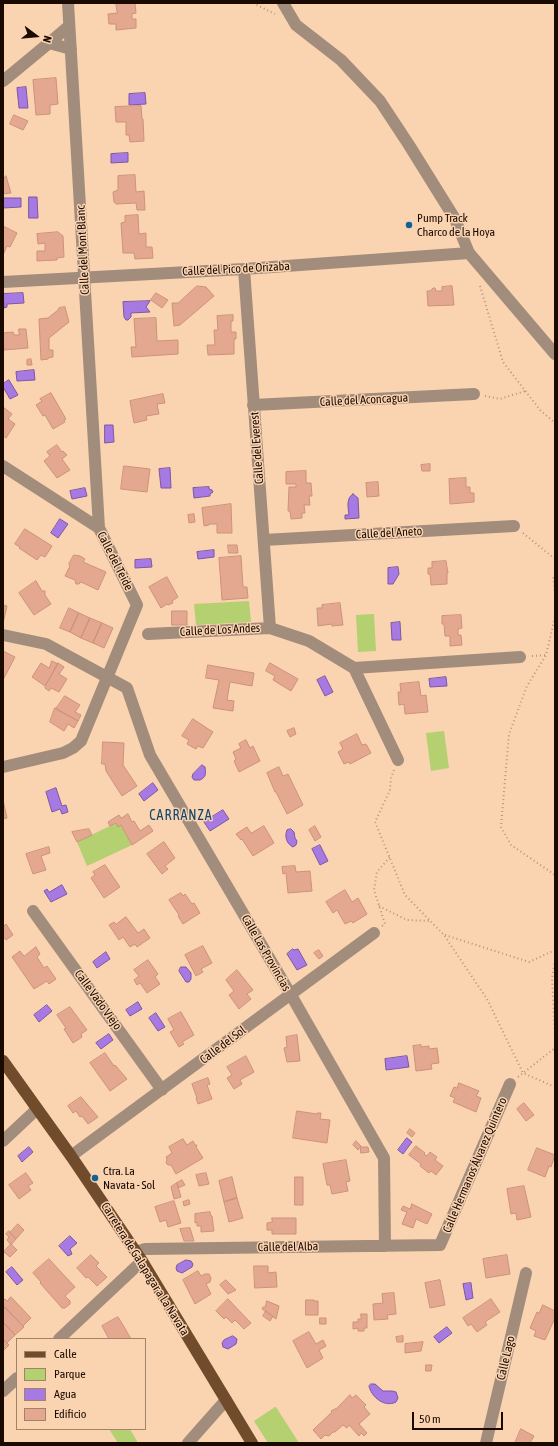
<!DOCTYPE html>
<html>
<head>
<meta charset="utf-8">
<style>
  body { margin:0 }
  #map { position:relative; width:558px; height:1446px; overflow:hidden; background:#fad3b1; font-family:"Asap Condensed",sans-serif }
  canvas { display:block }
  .frame { position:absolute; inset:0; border:4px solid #1b0a00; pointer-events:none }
  .legend { position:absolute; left:16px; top:1338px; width:130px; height:92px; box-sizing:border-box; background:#fad3b1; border:1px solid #a1836a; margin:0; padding:5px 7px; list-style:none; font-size:12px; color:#1b0a00 }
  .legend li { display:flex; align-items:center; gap:8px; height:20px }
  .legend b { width:20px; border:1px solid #a1836a }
  .north { position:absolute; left:16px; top:16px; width:40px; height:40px; -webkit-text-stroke:3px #fad3b1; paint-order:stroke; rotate:106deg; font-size:11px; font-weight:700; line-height:16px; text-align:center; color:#1b0a00 }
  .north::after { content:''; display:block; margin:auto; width:14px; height:18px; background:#1b0a00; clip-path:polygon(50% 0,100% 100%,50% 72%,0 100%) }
  .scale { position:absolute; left:412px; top:1412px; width:91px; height:18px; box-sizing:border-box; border:2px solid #1b0a00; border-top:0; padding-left:5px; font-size:12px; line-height:14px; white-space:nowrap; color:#1b0a00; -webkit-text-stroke:3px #fad3b1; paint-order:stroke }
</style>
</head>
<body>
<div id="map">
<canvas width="558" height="1446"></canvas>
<div class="frame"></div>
<ul class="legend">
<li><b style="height:5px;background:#704c2c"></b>Calle</li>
<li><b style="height:11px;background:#b4d070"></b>Parque</li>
<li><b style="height:11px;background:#a779e2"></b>Agua</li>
<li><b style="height:11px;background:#e4a890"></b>Edificio</li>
</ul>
<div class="north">N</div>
<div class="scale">50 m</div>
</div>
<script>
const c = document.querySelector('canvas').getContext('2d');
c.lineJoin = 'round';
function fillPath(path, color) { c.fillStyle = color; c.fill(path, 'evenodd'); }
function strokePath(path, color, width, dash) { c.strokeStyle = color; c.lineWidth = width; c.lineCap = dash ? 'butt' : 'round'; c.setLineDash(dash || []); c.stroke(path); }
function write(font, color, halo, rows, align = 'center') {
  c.font = font + ' "Asap Condensed",sans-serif'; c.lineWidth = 3; c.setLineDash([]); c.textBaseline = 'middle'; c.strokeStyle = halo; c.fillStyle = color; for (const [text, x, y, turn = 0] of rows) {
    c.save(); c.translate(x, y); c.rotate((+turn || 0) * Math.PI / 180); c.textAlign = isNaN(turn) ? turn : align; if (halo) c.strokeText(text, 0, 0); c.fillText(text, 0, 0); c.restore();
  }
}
const green = new Path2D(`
  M249,601L251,622L196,625L194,604Z
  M374,614L376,651L358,652L356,615Z
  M444,731L449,768L431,771L426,733Z
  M116,823L121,825L132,845L87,866L77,842Z
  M275,1407H276L299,1443H268L254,1421Z
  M109,1429H130L138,1443H118Z`);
const water = new Path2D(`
  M26,87L28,108H19L17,88Z
  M145,93L146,104L129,105V94Z
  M128,153V162L111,163V154Z
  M29,197H37L38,218H29Z
  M3,198H21V207L3,208Z
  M23,293L24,303L7,304V307L4,308L3,294Z
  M150,301L146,307L150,312L131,313V317L128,320H126L124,317L123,302Z
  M34,370L35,380L17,381L16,372Z
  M9,380L18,395L10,399L3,387V384Z
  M105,425H113L114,442L105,443Z
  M170,468L171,488H161L159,469Z
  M209,487V489L212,490L213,492L210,494V496L194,498L193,488Z
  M85,488L87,496L72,499L70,491Z
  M353,494L358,498L359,518L345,519V515H349C348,507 346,498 353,494Z
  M60,519L68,524L58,538L51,533Z
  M214,550V557L198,559L197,552Z
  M151,559L152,567L135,568V560Z
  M398,567L399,574L393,584H388V568Z
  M400,622L401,640H392L391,623Z
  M325,676L333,692L325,696L317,680Z
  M446,677L447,686L430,687L429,679Z
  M202,765L205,767C206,774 206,777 200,780H194L192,777L193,774Z
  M153,783L158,790L144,801L139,794Z
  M56,788L62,806L66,805L68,812L62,814L60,809L52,812L46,792Z
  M223,810L229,819L210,831L204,822Z
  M291,829L294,832L295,838L297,841L296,845L293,847C287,844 284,837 287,830Z
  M320,845L328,861L320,865L312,849Z
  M62,885L67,894L51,902L44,891L47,889L49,892Z
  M293,949L294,950L298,949L307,965L297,970L287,954Z
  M106,952L110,959L97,968L93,962Z
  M181,967H186L191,973V979L189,982H186L179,971Z
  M138,1002L142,1009L130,1016L126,1010Z
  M47,1005L52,1011L39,1022L34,1015Z
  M156,1013L165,1027L158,1031L149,1018Z
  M109,1034L113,1040L101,1049L96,1043Z
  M407,1056L409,1067L386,1070L385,1059Z
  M407,1138L412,1142L403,1154L398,1150Z
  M29,1147L33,1152L22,1162L18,1156Z
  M70,1236L77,1243L70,1249L72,1254L68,1256L59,1246Z
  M186,1260L191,1261L193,1264L192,1267L182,1273L177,1271L176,1268L177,1265Z
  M12,1267L23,1280L17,1285L6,1272Z
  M471,1283L473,1298L466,1300L463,1284Z
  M447,1327L452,1333L439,1343L434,1337Z
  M233,1336L237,1339L236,1344L228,1349L223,1347L222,1343L224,1340Z
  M371,1384H375L383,1391H392L396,1392L398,1398L396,1402C385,1408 371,1397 369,1386Z`);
const building = new Path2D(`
  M116,3H135L136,13L132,14V19H136V28L116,30V24H109L108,14L117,13Z
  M56,78L58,104L50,105V114L36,115L33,80Z
  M141,106L142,119H143L144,141L130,142L129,135H126V122H116L115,107Z
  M14,115L28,121L23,130L10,124Z
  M135,175L136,192L144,191L145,210H137L136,203L116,204L114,202L113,192L118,190V176Z
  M6,176L11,193L3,194V180Z
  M138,215L139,234L146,233V247H152L153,258L135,259L134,253H123L121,223L125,222V216Z
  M3,226L17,233L10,247L7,246L3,255Z
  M58,232L63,236L64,257L57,258V260L37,261V251H45V243L38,244L37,234Z
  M197,286L206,287L214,296L180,325L174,326L172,303H178Z
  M452,286L454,305L428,306L427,291H430L433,288H435L436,291H442V287Z
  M156,293L168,300L162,308L151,300Z
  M65,307L69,322L49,338V350H53V357L48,358V359L41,360L39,319L48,318L58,310L59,308Z
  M233,315V321H231V332H236V339H234V354L208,355L207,345H215L214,330H218L217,316Z
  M156,318L157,341L178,340V354L132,357L131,347H136L134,319Z
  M19,329H26L28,348L4,350L3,333L13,332L14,335H19Z
  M31,359L32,365H27V360Z
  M51,393L66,419L64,420L65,422L53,429L45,415L43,416L36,405L42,401L40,399Z
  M163,394L165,403L157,404L159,414L146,416L147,420L134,423L130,401Z
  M3,407L12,414L8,419L15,424L6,438L3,436Z
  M57,445L62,452L63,451L67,455L62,459L70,470L57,478L44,461L50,456L47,452Z
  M430,464V471H422L421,465Z
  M124,466L150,469L147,492L121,489Z
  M306,471V483H311L312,496H309L310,505H304L305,513H302V518L291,519L290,511H288L289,487H296V484H286V472Z
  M466,478V487H470V493H474V502L450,504L449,479Z
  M378,482L379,496L367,497L366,483Z
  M231,504L232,533H217V524H209V525L204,526L202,508Z
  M194,514L195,522L189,523L188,515Z
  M25,529L52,546L45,557L41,555L37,560L19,548L20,547L15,544Z
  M228,545H237L238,553H229Z
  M74,555L80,556L85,559L83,562L106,572L98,590L81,582L79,584H76L75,580L65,576L70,566L69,564Z
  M241,556L243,587H247L248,598L222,600L219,558Z
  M446,561L448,573H447V584L431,585L430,574H428V568H432V562Z
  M167,577L178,597L172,601L173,603L168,605L167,604L161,608L149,587Z
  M36,581L42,591H45V595L51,604L34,615L19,593Z
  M340,603L343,625L332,626V624L318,626L317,608H322V605Z
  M3,605L7,606L3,623Z
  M69,608L79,613L70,632L60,628Z
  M172,611H187V625H172Z
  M79,613L90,618L81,638L70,632Z
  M461,615L462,628L458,629V635H461L462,645L450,646V636H445L444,624H442V616Z
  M90,618L102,623L93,643L81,638Z
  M102,623L113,628L104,648L93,643Z
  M3,651L15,657L3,680Z
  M52,661L58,664L45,686L32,677L41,663L49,668Z
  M58,663L64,667L59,674L67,679L59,692L51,688L49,691L45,688Z
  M270,663L298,679L291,691L273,680L275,676L266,671Z
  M208,665L254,673L252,686L230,682L227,700L234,701L233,711L213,708L219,680L206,678Z
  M419,682L421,696L426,695L428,712L405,714L404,704L399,705L398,692H401L400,684Z
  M65,696L80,705L75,712L81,715L78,721L56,709Z
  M55,708L78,721L74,728L68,724L64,731L50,722Z
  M193,719L213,732L203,748L198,746L196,749L187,744L189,740L182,736Z
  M294,728L296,734L290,737L287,731Z
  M357,734L362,745L366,744L371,753L350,764L349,762L344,764L338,752L343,749L340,743Z
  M246,740L250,748L253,746L260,761L239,772L234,761L236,759L233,752L241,748L239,744Z
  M103,742L124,743L123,765L137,786L122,796L106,771L105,764H102Z
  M279,767L283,776L288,774L303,805L287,814L276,792H275L267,773Z
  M3,800L7,818L3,819Z
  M128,814L132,822L134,821L140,831L149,825L153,831L132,845L121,825L118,827L116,823L110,826L108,822L119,815L121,818Z
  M264,826L274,843L253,856L242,839L241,840L236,834L247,827L251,833Z
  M315,826L321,837L315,841L309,830Z
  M89,829L92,835L77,842L72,832Z
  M164,842L175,858L165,866L168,869L162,874L147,854Z
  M49,847L50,853L41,856L46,870L33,874L26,854Z
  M105,865L120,887L104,898L91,878L95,875L93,872Z
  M295,866L296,872L310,871L312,891L288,893L286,873L283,874L282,867Z
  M345,890L352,902L358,898L367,914L353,923L351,921L345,924L337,910L333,913L326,902Z
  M181,893L183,896L185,894L192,904L194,903L200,913L183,924L178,916L179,915L169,900Z
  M126,917L138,933L144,929L150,938L137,947L135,944L130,947L123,937L119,940L109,925L114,922L116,924Z
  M3,924L4,926L6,924L13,935L6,940L3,936Z
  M203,946L212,963L201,969L203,972L196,976L185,955Z
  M36,947L40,954L37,957L44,968L47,966L56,979L49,984L47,981L34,989L12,957L20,951L24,956Z
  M319,950L323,956L319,959L314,953Z
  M148,960L158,974L155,977L160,984L147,993L140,983L137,985L134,980L139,976L134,970Z
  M237,970L253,990L247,994L251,999L239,1009L229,995L234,991L226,980Z
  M70,1007L87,1030L81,1034L82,1037L73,1043L64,1029L66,1028L57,1015Z
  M181,1012L194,1035L182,1042L184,1044L179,1047L170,1032L174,1030L168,1019Z
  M297,1035L300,1061L287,1062L284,1048L287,1047L286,1037Z
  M421,1045V1047L429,1046V1049L437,1048L439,1063L431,1064L432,1069L416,1071L413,1046Z
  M105,1053L114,1066L115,1065L127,1079L110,1091L90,1063Z
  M246,1056L254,1072L240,1080L242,1084L234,1089L227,1078L232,1075L227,1067Z
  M208,1078L210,1084L207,1085L212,1099L198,1104L196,1098H197L192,1084Z
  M459,1083L479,1091L476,1096L481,1098L476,1112L453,1102L455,1098L450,1096L454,1087L457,1088Z
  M81,1097L98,1117L88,1124L82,1116L80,1117L76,1111L73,1113L68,1106Z
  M524,1103L534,1115L526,1121L517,1109Z
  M297,1111L317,1114V1113H321L320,1119L330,1120L327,1143L293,1138Z
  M410,1129L415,1133L412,1137L407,1133Z
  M183,1139L187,1145L193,1141L195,1145H197L196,1147L203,1158L176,1174L171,1165H168L166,1163L167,1159L166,1157L172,1153L169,1147Z
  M356,1141L361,1146L358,1150L353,1145Z
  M416,1146L425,1153L424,1154L427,1156L430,1152L437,1157L435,1160L443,1166L436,1175L431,1171L429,1173L420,1166L421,1164L409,1155Z
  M361,1147H368L369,1152L361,1153Z
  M537,1148L555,1155L551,1167L549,1166L545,1177L528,1170Z
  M346,1160L350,1181L346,1182L348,1191L332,1194L330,1185H327L323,1164Z
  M26,1173L33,1183L28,1186L31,1190L19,1199L9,1185Z
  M206,1173L209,1184L199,1186L196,1175Z
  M232,1177L237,1198L224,1202L219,1181Z
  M295,1177H303V1205H295Z
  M182,1180L185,1185L178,1188L177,1183Z
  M177,1183L181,1197L174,1199L171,1187Z
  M524,1186L531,1217L517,1220L516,1213L511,1214L507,1189Z
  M237,1198L243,1218L229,1222L224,1202Z
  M189,1200L190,1204L184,1206L183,1202Z
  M174,1201L181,1223L168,1227L166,1220L160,1222L155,1207Z
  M412,1204L432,1214L427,1224L416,1219L413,1228L402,1224L407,1212L401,1210L403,1206L410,1209Z
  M210,1212L211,1216H212L214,1231L201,1232V1226H197V1222L195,1223V1214Z
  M272,1218H296V1234H272V1230H267V1223L272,1222Z
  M18,1224L24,1230L16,1239L10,1233Z
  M190,1228L194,1241H184L180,1229Z
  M9,1231L16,1239L11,1245L7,1240L9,1237L6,1234Z
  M11,1244L17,1250L10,1257L4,1252Z
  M91,1255L99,1263L96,1266L107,1277L97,1286L88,1277L86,1278L77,1268Z
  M507,1255L510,1274L486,1278L483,1259Z
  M49,1259L75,1287L65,1296L70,1301V1304L65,1308H62L40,1283L41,1282L33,1273Z
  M254,1266H268V1273L276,1272L277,1287L255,1288Z
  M198,1271L201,1276L205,1274H209L211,1278L210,1282L206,1284L211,1294L195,1304L183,1280Z
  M226,1280L236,1290L228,1294L220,1285Z
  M440,1280L445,1305L430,1308L425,1283Z
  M394,1293L396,1314L387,1315L388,1319L374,1320L373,1304L383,1303L382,1294Z
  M11,1297L31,1318L23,1326L3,1305V1300L5,1299L7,1301Z
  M228,1299L251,1323L244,1329L235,1320L232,1323L226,1317L224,1319L216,1311Z
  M491,1299L500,1312L485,1322L487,1325L477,1332L471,1324L468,1326L463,1318Z
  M306,1300H314V1301H318V1315H306Z
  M267,1301L279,1306L276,1319L262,1309L263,1307H265Z
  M543,1305L555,1311V1318L545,1340L534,1336L536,1331L530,1328L537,1312L539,1313Z
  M4,1307L24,1327L15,1335L3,1322V1308Z
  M266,1311L273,1316L270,1321L263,1316Z
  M361,1314H367V1328H364V1331H358V1328L353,1329V1322H358V1319H361Z
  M118,1317L123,1325L131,1339H109L102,1326Z
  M320,1318H326V1324H320Z
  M3,1322L15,1335L7,1343L3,1339Z
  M309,1332L316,1344L323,1340L326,1346L319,1350L323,1358L307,1368L293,1341Z
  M403,1336V1342H397L396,1337Z
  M3,1339L9,1345L3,1351Z
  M423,1342L421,1351L405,1353V1344Z
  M426,1365H432L431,1371H426Z
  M350,1395L352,1398L356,1395L366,1405L364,1407L370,1414L359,1424L367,1433L364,1436L361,1433L359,1436L349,1425L347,1428L343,1425L335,1432H333L329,1436L325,1435L321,1439L313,1430L332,1412L331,1411L337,1408Z
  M521,1429L534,1436L530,1443H515Z`);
const path = new Path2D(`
  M253,3L275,14
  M480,286L503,362L540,410L555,423
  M485,396L500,399L525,391
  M523,533L555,559
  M555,574L553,577L555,593
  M555,617L546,655L527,686L509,734L501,827L511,845L555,875
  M532,656L546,655
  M394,770L391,778L390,790L375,822L405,895L444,935L487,999L523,1073L555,1087
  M379,906L407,920L429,921
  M382,926L385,924L374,890L377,872L390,857
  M445,935L529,962L555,950
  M555,960L552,978L555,1037
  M518,1077L555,1048`);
const minor = new Path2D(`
  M68,3L99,528
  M283,3L296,25L341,60L380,101L409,145L455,219L469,253L555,354
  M69,26L49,43L71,49
  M3,81L49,43
  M244,269L270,628
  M3,282L244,269L469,253
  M253,405L474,394
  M3,466L99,528L137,605L81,741L73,748L63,753L3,767
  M264,540L514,526
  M148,634L270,628L309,641L354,668L520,657
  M3,635L46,644L127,688L150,755L291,995L384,1158L385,1246
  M354,668L398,760
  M33,911L162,1090
  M3,1141L37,1109
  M71,1156L374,933
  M136,1252L145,1249L440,1245L510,1084
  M59,1339L142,1261
  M3,1391L17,1378
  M188,1443L226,1400
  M486,1443L526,1273`);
const major = new Path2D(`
  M3,1061L71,1156L142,1261L252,1443`);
const markers = [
  [409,225,4,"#0f6294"],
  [95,1178,4,"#0f6294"]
];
const poiNames = [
  ["Pump Track",417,218],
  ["Charco de la Hoya",417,232],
  ["Ctra. La",103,1171],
  ["Navata - Sol",103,1185]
];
const streetNames = [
  ["Calle del Mont Blanc",83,250,-93],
  ["Calle del Pico de Orizaba",236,269,-3],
  ["Calle del Aconcagua",364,400,-3],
  ["Calle del Everest",257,448,-94],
  ["Calle del Aneto",389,533,-3],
  ["Calle del Teide",115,561,63],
  ["Calle de Los Andes",220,630,-3],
  ["Calle Las Provincias",266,953,60],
  ["Calle Vado Viejo",98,1000,54],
  ["Calle del Sol",223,1045,-37],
  ["Calle Hermanos Álvarez Quintero",475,1165,-67],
  ["Calle del Alba",288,1247,-1],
  ["Carretera de Galapagar a La Navata",145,1269,58],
  ["Calle Lago",506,1358,-77]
];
const quarterNames = [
  ["CARRANZA",181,816]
];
fillPath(green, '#b4d070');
fillPath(water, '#a779e2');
strokePath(water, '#7d589e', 1);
fillPath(building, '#e4a890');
strokePath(building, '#cc927b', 1);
strokePath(path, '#b6957b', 2, [1, 3]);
strokePath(minor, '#a28d7c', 12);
strokePath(major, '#704c2c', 12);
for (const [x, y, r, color] of markers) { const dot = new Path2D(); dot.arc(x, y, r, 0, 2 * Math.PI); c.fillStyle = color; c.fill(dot); strokePath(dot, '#fad3b1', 1.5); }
write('12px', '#1b0a00', '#fad3b1', poiNames, 'left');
write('12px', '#1b0a00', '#fad3b1', streetNames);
c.letterSpacing = '1px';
write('14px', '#13486b', '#fad3b1', quarterNames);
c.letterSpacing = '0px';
</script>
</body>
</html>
